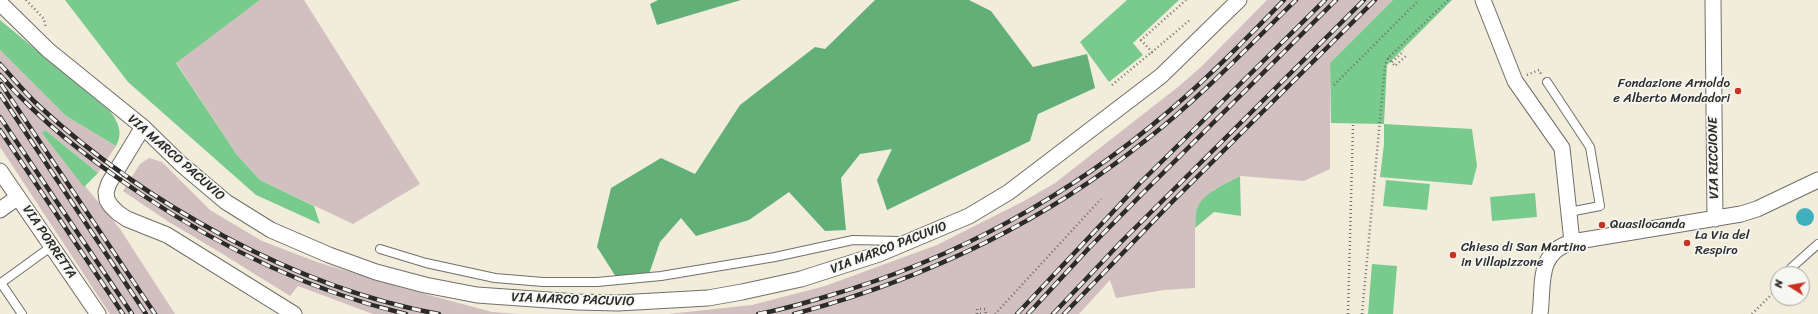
<!DOCTYPE html>
<html>
<head>
<meta charset="utf-8">
<style>
  body { margin:0 }
  #map { position:relative; width:1818px; height:314px; overflow:hidden; background:#f2ecdb; font-family:Sriracha,sans-serif }
  canvas { display:block }
  .north { position:absolute; left:1770px; top:266px; width:40px; height:40px; box-sizing:border-box; background:#f6f6f2; border:1px solid #a5a5a2; border-radius:50%; rotate:281deg; font-size:11px; font-weight:700; line-height:16px; text-align:center; color:#2b2b2b }
  .north::after { content:''; display:block; margin:auto; width:14px; height:18px; background:#c8321e; clip-path:polygon(50% 0,100% 100%,50% 72%,0 100%) }
</style>
</head>
<body>
<div id="map">
<canvas width="1818" height="314"></canvas>
<div class="north">N</div>
</div>
<script>
const c = document.querySelector('canvas').getContext('2d');
c.lineJoin = 'round';
function fillPath(path, color) { c.fillStyle = color; c.fill(path, 'evenodd'); }
function strokePath(path, color, width, dash) { c.strokeStyle = color; c.lineWidth = width; c.lineCap = dash ? 'butt' : 'round'; c.setLineDash(dash || []); c.stroke(path); }
function write(font, color, halo, rows, align = 'center') {
  c.font = font + ' Sriracha,sans-serif'; c.lineWidth = 3.5; c.setLineDash([]); c.textBaseline = 'middle'; c.strokeStyle = halo; c.fillStyle = color; for (const [text, x, y, turn = 0] of rows) {
    c.save(); c.translate(x, y); c.rotate((+turn || 0) * Math.PI / 180); c.textAlign = isNaN(turn) ? turn : align; if (halo) c.strokeText(text, 0, 0); c.fillText(text, 0, 0); c.restore();
  }
}
const industrial = new Path2D(`
  M260,0H304L420,184L353,224L260,180L237,155L176,62Z
  M1267,0H1393L1330,63V169L1304,181L1240,176L1213,190L1197,209L1195,228V288L1164,290L1116,298L1110,280L1079,314H668L752,305L825,286L937,245L1024,201L1055,183L1178,87L1202,66Z
  M0,50L66,116L116,146L98,173L45,130L42,133L120,229L175,314H110L0,147Z
  M149,158L162,162L210,210L262,241L317,262L403,288L492,312L519,314H373L298,286L290,296L221,253L169,222L123,191L140,164Z`);
const green = new Path2D(`
  M65,0H260L176,63L237,155L260,180L314,206L320,224L256,195L128,82Z
  M1127,0H1179L1133,43L1143,55L1109,82L1080,42Z
  M1393,0H1452L1387,65L1384,124L1472,129L1477,166L1472,185L1380,177L1384,144V124L1331,123L1330,63Z
  M0,20L110,111C119,123 123,133 116,146L66,116L0,50Z
  M45,130L98,173L84,187L42,133Z
  M1240,176L1241,216L1214,212L1195,228C1196,222 1195,215 1197,209C1203,192 1226,184 1240,176Z
  M1386,180L1430,184L1427,210L1383,206Z
  M1535,193L1537,217L1492,221L1490,197Z
  M1372,264L1397,266L1393,314H1368Z`);
const forest = new Path2D(`
  M658,0H741L657,25L650,4Z
  M875,0H969L991,11L1033,67L1087,54L1095,88L1038,114L1030,141L887,210L877,180L892,149L860,154L841,178L846,230L825,231L789,192L749,220L696,236L681,218L660,242L649,274L616,277L597,247L611,188L661,158L695,174L740,105L815,47L825,49Z`);
const water = new Path2D(`
  M1796 217a9 9 0 1 1 18 0a9 9 0 1 1-18 0Z`);
const path = new Path2D(`
  M26,0L44,19L46,28
  M1186,0L1141,40L1152,52L1191,19
  M1388,58L1395,66L1406,56
  M1392,62L1404,51
  M1527,75L1539,70L1541,74
  M1112,85L1152,52
  M1334,85L1419,0
  M977,314V309H985L986,314
  M980,314H981
  M995,314L1101,199
  M1348,314L1353,125
  M1362,314L1385,65L1388,58L1448,0
  M1752,314L1778,288`);
const service = new Path2D(`
  M1547,82L1590,147L1600,206L1569,212
  M380,249L426,263L495,278L543,282H597L661,276L775,257L853,240L900,241
  M1791,274V268L1818,244
  M22,314L1,283L52,246`);
const minor = new Path2D(`
  M1483,0L1515,81L1562,148L1572,242
  M1713,0L1715,219
  M0,3L48,50L143,127L181,164L226,202L271,230L329,255L376,272L425,285L477,295L577,302L618,303L708,298L742,292L801,279L879,254L969,216L1009,192L1161,76L1239,0
  M143,127L109,183L106,192L107,200L111,206L118,213L127,219L167,235L294,314
  M0,171L98,314
  M0,210L18,197
  M1540,314C1544,284 1536,253 1572,242L1741,214L1757,209L1818,180`);
const rail = new Path2D(`
  M0,64C13,78 25,93 39,106C144,203 298,289 439,314
  M0,75C41,122 89,159 141,194C222,248 310,291 406,314
  M1,84L155,314
  M0,94L146,314
  M0,117L132,314
  M0,130L123,314
  M758,314C781,310 805,303 828,296C953,260 1070,196 1169,111C1210,76 1247,38 1284,0
  M794,314C922,280 1043,223 1146,140C1200,98 1247,48 1296,0
  M1017,314L1140,183L1325,0
  M1028,314L1089,248L1142,194L1336,0
  M1053,314L1122,241L1364,0
  M1064,314L1170,204L1375,0`);
const markers = [
  [1738,91,4,"#c8321e"],
  [1602,225,4,"#c8321e"],
  [1687,243,4,"#c8321e"],
  [1453,255,4,"#c8321e"]
];
const poiNames = [
  ["Fondazione Arnoldo",1730,84,"right"],
  ["e Alberto Mondadori",1730,99,"right"],
  ["Quasilocanda",1610,225],
  ["La Via del",1695,236],
  ["Respiro",1695,251],
  ["Chiesa di San Martino",1461,248],
  ["in Villapizzone",1461,263]
];
const streetNames = [
  ["VIA MARCO PACUVIO",176,158,41],
  ["VIA RICCIONE",1714,158,-91],
  ["VIA PORRETTA",49,242,56],
  ["VIA MARCO PACUVIO",889,248,-21],
  ["VIA MARCO PACUVIO",573,300,2]
];
fillPath(industrial, '#d2bfc0');
fillPath(green, '#79cb8d');
fillPath(forest, '#62af78');
fillPath(water, '#40b0bc');
strokePath(service, '#716f69', 10);
strokePath(minor, '#716f69', 17);
strokePath(path, '#716f69', 2.5, [1, 3]);
strokePath(service, '#fff', 8);
strokePath(minor, '#fff', 15);
strokePath(rail, '#2b2b2b', 4.5);
strokePath(rail, '#f6f6f2', 3, [9]);
for (const [x, y, r, color] of markers) { const dot = new Path2D(); dot.arc(x, y, r, 0, 2 * Math.PI); c.fillStyle = color; c.fill(dot); strokePath(dot, '#f6f6f2', 1.5); }
write('13px', '#2b2b2b', '#f6f6f2', poiNames, 'left');
write('13px', '#2b2b2b', '#f6f6f2', streetNames);
</script>
</body>
</html>
